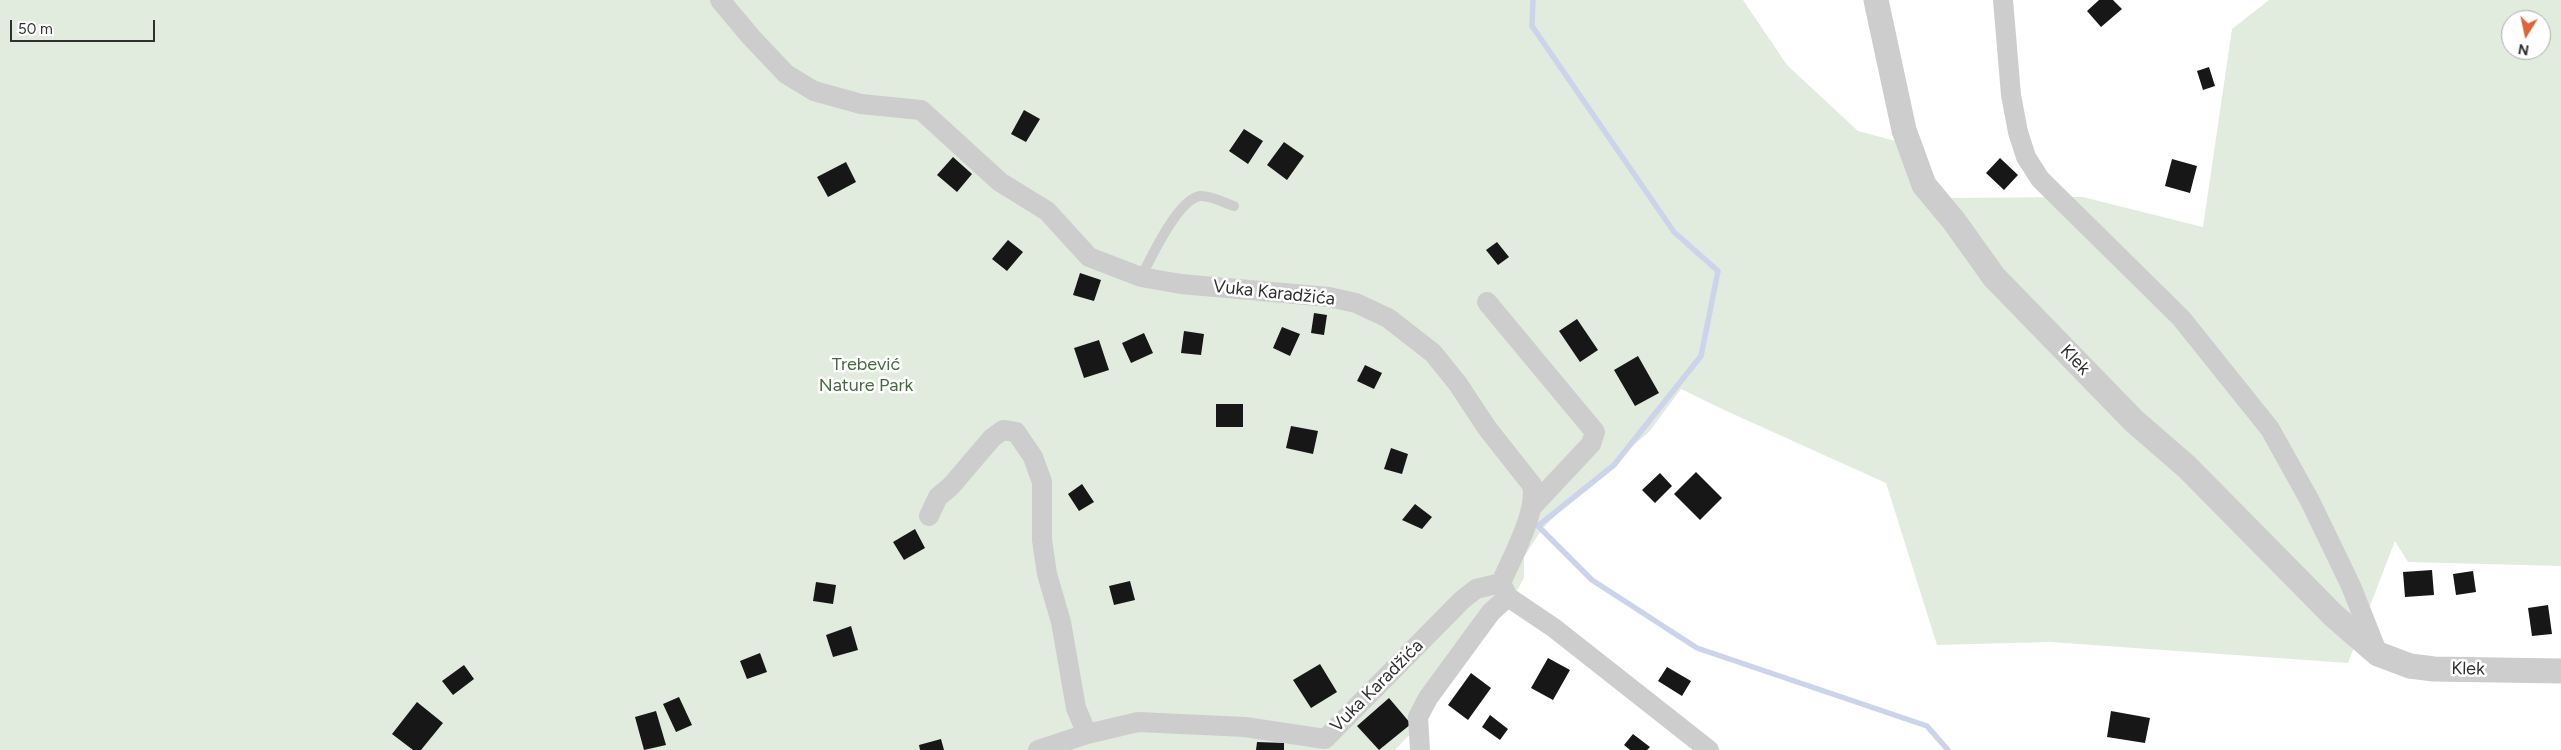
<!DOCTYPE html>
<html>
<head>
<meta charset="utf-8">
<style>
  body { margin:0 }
  #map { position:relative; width:2561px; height:750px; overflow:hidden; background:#fff; font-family:Figtree,sans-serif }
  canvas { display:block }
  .north { position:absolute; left:2501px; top:10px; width:50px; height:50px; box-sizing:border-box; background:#fff; border:1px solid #acacac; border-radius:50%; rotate:190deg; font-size:14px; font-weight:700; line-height:20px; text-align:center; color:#303030 }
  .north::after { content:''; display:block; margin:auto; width:18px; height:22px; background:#e06339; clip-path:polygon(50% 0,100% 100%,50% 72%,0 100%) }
  .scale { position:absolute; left:10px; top:20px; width:145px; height:22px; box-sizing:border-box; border:2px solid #303030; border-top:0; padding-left:6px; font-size:15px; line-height:18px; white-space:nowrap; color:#303030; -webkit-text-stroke:4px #fff; paint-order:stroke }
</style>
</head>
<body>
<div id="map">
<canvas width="2561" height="750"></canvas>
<div class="north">N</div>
<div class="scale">50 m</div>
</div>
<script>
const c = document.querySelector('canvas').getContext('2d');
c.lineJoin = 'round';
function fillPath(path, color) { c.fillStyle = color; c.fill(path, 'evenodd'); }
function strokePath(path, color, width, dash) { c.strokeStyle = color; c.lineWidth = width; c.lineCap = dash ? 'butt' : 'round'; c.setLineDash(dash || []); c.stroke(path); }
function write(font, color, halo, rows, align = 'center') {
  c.font = font + ' Figtree,sans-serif'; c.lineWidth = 5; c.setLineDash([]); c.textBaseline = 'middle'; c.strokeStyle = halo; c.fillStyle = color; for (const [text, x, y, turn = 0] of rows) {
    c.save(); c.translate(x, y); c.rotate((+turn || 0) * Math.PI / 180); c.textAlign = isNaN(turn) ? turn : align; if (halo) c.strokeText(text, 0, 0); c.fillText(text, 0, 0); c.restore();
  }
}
const green = new Path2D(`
  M0,0H1743L1787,65L1858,131L1914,146L1947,198L2083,197L2203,227L2232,29L2269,0H2561V566L2408,562L2395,541L2348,663L2050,642L1937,645L1886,483L1722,409L1681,389L1649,432L1576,495L1542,529L1524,557V578L1518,589L1507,601L1427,716L1395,750H0ZM2511,20H2541V50H2511Z`);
const stream = new Path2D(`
  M1533,0L1532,26L1674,232L1718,271L1701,356L1614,465L1538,526L1592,580L1697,648L1927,726L1948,750`);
const building = new Path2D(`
  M2099,0H2113L2122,9L2101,27L2087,11Z
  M2209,67L2215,86L2203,90L2197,71Z
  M1024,110L1040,119L1026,142L1011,134Z
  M1244,129L1263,141L1248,164L1229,151Z
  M1284,142L1304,156L1287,180L1267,165Z
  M953,157L972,174L957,192L937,175Z
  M2000,158L2018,175L2004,190L1986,173Z
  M2172,159L2197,166L2190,193L2165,186Z
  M846,162L856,182L828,197L817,177Z
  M1008,240L1023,252L1007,271L992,259Z
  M1497,242L1509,257L1498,265L1486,250Z
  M1080,273L1101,280L1094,301L1073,295Z
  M1314,313L1327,315L1324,335L1311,333Z
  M1577,319L1598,350L1580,362L1559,331Z
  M1282,327L1300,334L1290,356L1273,348Z
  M1184,331L1204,334L1201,355L1181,353Z
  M1144,333L1153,353L1131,363L1122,343Z
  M1099,340L1109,370L1084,378L1074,348Z
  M1638,356L1659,393L1635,406L1614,370Z
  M1365,365L1382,373L1374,389L1357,381Z
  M1216,404H1243V427H1216Z
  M1291,426L1318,431L1313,454L1286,448Z
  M1391,448L1408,454L1402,474L1384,469Z
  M1696,472L1722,498L1700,520L1674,494Z
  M1660,473L1672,486L1655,503L1642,490Z
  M1082,484L1094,502L1079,511L1068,494Z
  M1415,504L1432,517L1422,529L1402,520Z
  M915,529L925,548L904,560L893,542Z
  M2432,570L2434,595L2405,597L2403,572Z
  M2473,571L2476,592L2456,595L2453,574Z
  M1130,581L1135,600L1114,605L1109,586Z
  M816,582L836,585L833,604L813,601Z
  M2548,605L2552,634L2532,636L2528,608Z
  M851,626L858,650L833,657L826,635Z
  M760,653L767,672L747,679L740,661Z
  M1548,658L1570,670L1553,700L1531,688Z
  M1320,664L1337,692L1311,708L1293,680Z
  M464,665L474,679L453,695L442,681Z
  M1667,667L1691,681L1682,696L1658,681Z
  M1471,673L1491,688L1468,720L1448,705Z
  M679,697L692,725L676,732L663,704Z
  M1389,698L1411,724L1379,750L1357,726Z
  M417,702L443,723L421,750H413L392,734Z
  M656,711L666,745L644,750L635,717Z
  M2111,711L2150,718L2145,743L2107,737Z
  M1490,715L1508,729L1500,740L1482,727Z
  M1633,734L1650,747L1647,750H1630L1624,745Z
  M941,739L944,750H920L919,745Z
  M1257,742L1284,743V750H1256Z`);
const service = new Path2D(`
  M1141,277C1151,258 1178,199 1200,196C1210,195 1225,203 1234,206`);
const minor = new Path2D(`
  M720,0L751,37L786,74L814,91L861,104L921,110L1000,182L1047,211L1089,257L1141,277L1181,284L1329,297L1356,303L1388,318L1433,353L1458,384L1487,428L1532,485C1538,511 1512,557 1501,583
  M2003,0L2011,95L2018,132L2026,157L2040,179L2181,318L2270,429L2310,501L2351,586L2378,654
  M1487,302L1595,432L1591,444L1531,508
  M929,516L938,497L951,486L992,438L1003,430L1016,432L1033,457L1042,482V540L1047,574L1061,622L1076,708L1087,734
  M1038,750L1087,734L1138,722L1245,727L1325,739L1462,600L1476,589L1501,583L1508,597L1554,628L1709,750
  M1420,750L1418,717L1428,698L1491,612L1508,597`);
const tertiary = new Path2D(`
  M1876,0L1904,130L1924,185L1954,221L1994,277L2134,421L2187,467L2334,616L2378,654L2410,666L2434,669L2561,671`);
const streetNames = [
  ["Vuka Karadžića",1274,293,6],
  ["Klek",2075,360,46],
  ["Klek",2468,669,1],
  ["Vuka Karadžića",1377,686,-45]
];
const parkNames = [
  ["Trebević",866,365],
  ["Nature Park",866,386]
];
fillPath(green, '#e1ecde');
strokePath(stream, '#cbd4eb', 5.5);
fillPath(building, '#171717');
strokePath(service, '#cdcdcd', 10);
strokePath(minor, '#cdcdcd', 20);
strokePath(tertiary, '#cdcdcd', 25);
write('18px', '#303030', '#fff', streetNames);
write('18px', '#446b3e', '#fff', parkNames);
</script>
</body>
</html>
